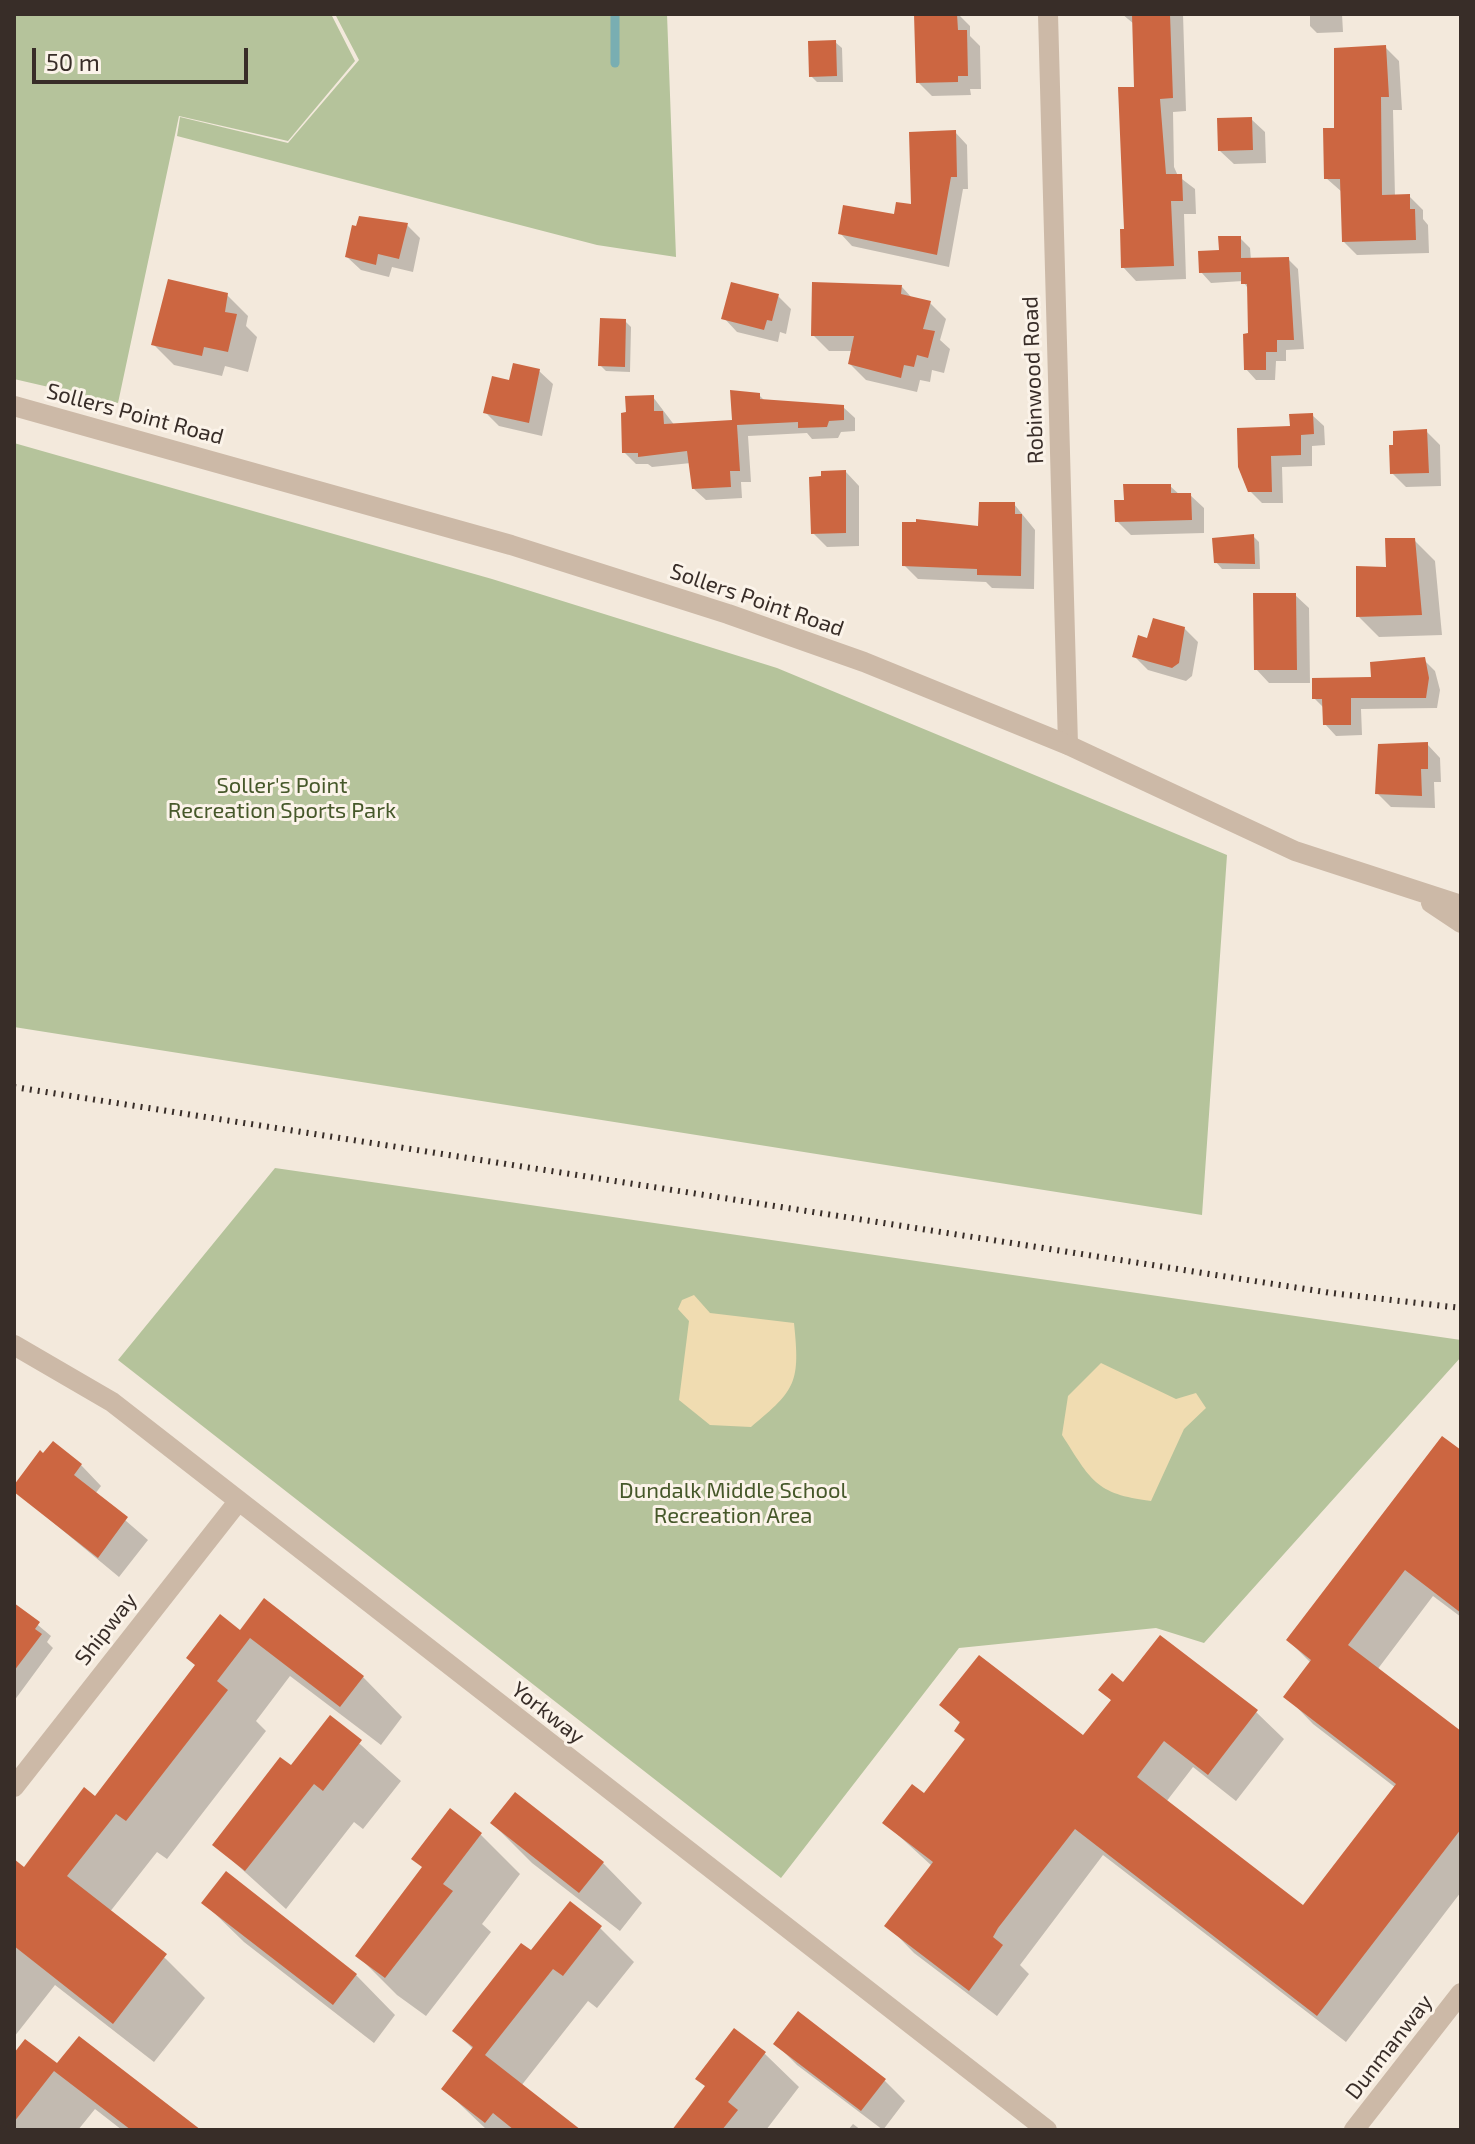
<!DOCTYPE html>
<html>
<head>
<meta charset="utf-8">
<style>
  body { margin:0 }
  #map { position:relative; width:1475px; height:2144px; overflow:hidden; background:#f3e9dc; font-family:"Exo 2",sans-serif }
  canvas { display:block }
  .frame { position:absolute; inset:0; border:16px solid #382d28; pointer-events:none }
  .scale { position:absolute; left:32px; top:48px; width:216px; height:36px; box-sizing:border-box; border:4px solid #382d28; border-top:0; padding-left:10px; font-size:24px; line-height:28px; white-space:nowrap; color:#382d28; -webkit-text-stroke:6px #fbf3e9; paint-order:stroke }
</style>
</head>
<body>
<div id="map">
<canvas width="1475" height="2144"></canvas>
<div class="frame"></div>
<div class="scale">50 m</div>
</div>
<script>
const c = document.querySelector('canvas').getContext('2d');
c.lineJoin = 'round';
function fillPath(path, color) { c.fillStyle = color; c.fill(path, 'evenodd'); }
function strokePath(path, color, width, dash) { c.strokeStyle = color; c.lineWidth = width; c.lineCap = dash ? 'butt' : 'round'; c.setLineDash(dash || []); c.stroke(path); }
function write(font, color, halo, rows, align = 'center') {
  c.font = font + ' "Exo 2",sans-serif'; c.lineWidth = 6; c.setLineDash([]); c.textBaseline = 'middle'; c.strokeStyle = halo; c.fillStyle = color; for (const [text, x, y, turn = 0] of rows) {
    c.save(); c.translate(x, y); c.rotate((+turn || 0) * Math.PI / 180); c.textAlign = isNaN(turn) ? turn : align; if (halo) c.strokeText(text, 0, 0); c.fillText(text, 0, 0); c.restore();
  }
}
const green = new Path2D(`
  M14,14H331L355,61L288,141L179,116L118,403L14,379Z
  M335,14H667L676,257L597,245L177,136L180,117L288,143L359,60Z
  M14,443L492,579L777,668L1227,855L1202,1215L14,1027Z
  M275,1168L1461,1340V1357L1204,1643L1156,1628L959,1648L781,1878L118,1360Z`);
const sand = new Path2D(`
  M694,1295L710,1313L794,1323C800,1382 797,1389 751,1427L710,1425L679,1400L689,1321L678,1309L682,1300Z
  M1101,1363L1176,1399L1196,1393L1206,1408L1184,1429L1151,1501C1095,1494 1091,1480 1062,1435L1068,1396Z`);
const shadow = new Path2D(`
  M916,14H958L970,26V36L980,46L981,89H970L971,95L932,96L918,82Z
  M1122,14H1183L1186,111L1173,112L1174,167L1178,176L1195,189L1196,214H1184L1186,279L1136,281L1123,267L1136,89L1134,24Z
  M1310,14H1342L1343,32L1317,33L1310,26Z
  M835,42L842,48L843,82H817L811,76Z
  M1385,47L1399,61L1402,110H1393L1395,197L1409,196L1423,210V219L1428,225L1429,253L1357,255L1344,242L1342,192L1326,178L1336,130Z
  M1251,119L1265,132L1266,163L1234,164L1220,151Z
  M955,132L967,145L968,189H963L949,267L852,246L840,233L895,216L913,206Z
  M407,225L420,238L413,272L392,267L389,277L361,270L347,257Z
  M1240,238L1250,248L1251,260L1288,259L1298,269L1304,349L1286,350V361H1276L1275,380H1256L1246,369L1250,335L1249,290L1243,281L1211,283L1201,272Z
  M902,287L913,299L930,303L946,319L940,340L950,349L944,373L932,370L930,382L920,380L917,392L866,380L850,364L853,351H829L813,335Z
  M227,295L248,316L246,326L257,337L248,372L225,366L222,376L174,365L153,344Z
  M778,296L791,309L786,334L780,332L778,342L737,332L724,318Z
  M625,321L631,327L630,372L606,371L600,365Z
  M539,371L553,384L542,436L499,426L485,412Z
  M759,395L766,402L843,407L855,418V431L841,432L838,438L812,439L807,433L748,436L751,482H741L742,498L706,500L694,489L691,463L652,467L648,464H636L624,452L653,397L675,426L734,422Z
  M1312,415L1324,426L1325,445L1312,446V466L1282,467L1283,503H1262L1250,491L1240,466Z
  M1426,431L1440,445L1441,486L1406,487L1392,473Z
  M846,472L859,486V546L827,547L813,533Z
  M1170,486L1180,495H1190L1204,508V533L1131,535L1117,521Z
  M1014,504L1035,530L1034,589L992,588L986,582L918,579L904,565L980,528Z
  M1253,536L1259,542L1260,569H1222L1216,562Z
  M1414,540L1435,561L1442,635L1379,637L1358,616L1388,569Z
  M1295,595L1309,608L1310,683H1269L1256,669Z
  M1184,628L1198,642L1192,676L1186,681L1148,670L1134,656L1149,641Z
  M1424,660L1435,671L1440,690L1437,708L1361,709L1362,735L1336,736L1325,724L1324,708L1314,698Z
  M1427,744L1440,758L1441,782H1434L1435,808L1391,807L1377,793Z
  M1461,1453V1617L1433,1596L1377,1670L1461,1734V1892L1346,2042L1103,1855L1020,1965L1029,1974L997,2016L914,1953L887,1925L932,1866L885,1823L924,1796L966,1741L956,1731L961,1724L942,1705L1084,1738L1112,1701L1101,1690L1124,1685L1256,1712L1284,1739L1236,1801L1193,1767L1166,1802L1303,1908L1396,1788L1313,1724L1286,1696L1311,1663L1288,1640Z
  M44,1456L81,1465L101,1486L95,1494L148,1540L119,1577L14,1490Z
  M14,1605L51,1636L47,1642L53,1648L14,1701Z
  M240,1633L363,1677L402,1717L381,1745L290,1676L256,1721L266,1731L167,1859L157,1852L109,1913L166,1959L205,1998L154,2062L55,1985L14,2037V1883L95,1798Z
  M331,1718L401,1781L363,1829L354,1822L286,1909L215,1845L292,1768Z
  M492,1823L603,1863L642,1903L620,1931L532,1863Z
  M480,1834L520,1874L482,1924L491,1932L426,2016L397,1995L357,1955Z
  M226,1874L356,1975L395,2015L374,2043L244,1942L204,1903Z
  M600,1928L634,1962L597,2008L588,2001L521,2086L578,2130H487L444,2089L474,2050L455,2031L531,1953Z
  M798,2014L885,2081L905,2101L883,2130L797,2065L776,2044Z
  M734,2031L765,2054L799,2087L766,2130H674L707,2088Z
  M14,2056L57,2066L196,2130H122L95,2109L78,2130H14Z
  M853,2124L861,2130H848Z`);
const stream = new Path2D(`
  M615,63V14`);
const building = new Path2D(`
  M914,14H957L958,30H967L968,76H958V82L916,83Z
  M1132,14H1170L1173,98L1160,99L1166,174H1182L1183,201H1171L1174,266L1121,268L1120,229H1124L1118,87H1134Z
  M836,40L837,76L809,77L808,41Z
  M1386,45L1389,97H1381L1382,195L1410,194V209H1415L1416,240L1342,242L1340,179H1324L1323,128H1334V48Z
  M1252,117L1253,150L1218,151L1217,118Z
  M956,130L957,177H951L937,255L838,234L843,205L894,214L896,202L911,204L909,132Z
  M359,216L408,223L399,259L378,254L376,265L345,257L352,225L356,226Z
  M1218,236H1241V258L1289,257L1294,340H1277V352H1266V370H1244L1243,334L1248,333L1247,284H1241V272L1199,273L1198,251L1219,250Z
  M168,279L228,293L225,312L237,314L228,352L204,347L202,356L151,345Z
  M731,282L779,294L772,321L767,320L764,330L721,319Z
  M812,282L902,285L901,294L931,301L923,329L935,331L928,358L917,355L914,367L904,365L901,378L848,364L854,336H811Z
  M600,318L626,319L625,367L598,366Z
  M513,363L540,369L529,423L483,413L492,376L509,380Z
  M730,390L760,393V399L844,405V420L829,421L827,427L798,428V422L737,425L740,471H730L731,487L692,489L687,451L638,457V453H622L621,413L626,412L625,396L654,395V411H663L664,424L732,420Z
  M1313,413L1314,434L1301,435V455L1271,456L1272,492H1248L1238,467L1237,428L1290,426L1289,414Z
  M1427,429L1429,473L1390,474L1389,445H1393V431Z
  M846,470V533L811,534L809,477L821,476V471Z
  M1123,484H1171V493H1191L1192,520L1115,522L1114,500H1124Z
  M979,502H1015V514H1022L1021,576L977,575V569L902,566V522H916V519L978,526Z
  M1254,534L1255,564L1214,563L1212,538Z
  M1385,538H1415L1422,615L1356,617V566L1386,567Z
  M1253,593H1296L1297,670H1254Z
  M1153,618L1185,627L1179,663L1172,668L1132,657L1138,635L1147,638Z
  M1425,657L1429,678L1426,698H1351V725H1323L1322,699H1312V678L1371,677L1370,662Z
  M1428,742V769H1421L1422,796L1375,794L1378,744Z
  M1442,1436L1461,1450V1613L1405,1570L1348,1645L1461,1731V1829L1317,2016L1075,1829L998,1928L993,1937L1003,1945L969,1991L884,1926L933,1862L882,1823L912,1784L924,1793L965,1739L954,1731L960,1722L939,1705L979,1655L1083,1735L1111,1700L1098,1690L1112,1673L1123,1682L1160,1635L1258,1710L1208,1775L1164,1741L1137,1777L1303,1905L1396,1784L1283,1697L1311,1660L1286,1640Z
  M53,1441L82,1464L74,1475L128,1517L98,1558L14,1492V1485L40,1450L43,1453Z
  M264,1598L364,1676L340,1707L250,1638L217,1681L228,1690L126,1821L116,1814L67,1876L167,1954L113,2024L14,1946V1859L24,1867L84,1787L95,1796L195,1665L186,1658L220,1614L240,1630Z
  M14,1603L40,1622L35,1629L42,1634L14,1671Z
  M330,1715L362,1740L323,1791L314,1784L245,1871L212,1845L280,1757L291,1765Z
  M515,1792L604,1862L579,1893L490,1823Z
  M450,1808L482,1833L443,1884L453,1891L385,1978L355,1956L422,1867L411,1859Z
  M226,1871L357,1974L333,2005L201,1903Z
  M570,1901L602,1926L563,1976L553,1969L485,2055L581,2130H514L493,2113L485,2123L441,2089L473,2047L452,2031L521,1943L531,1950Z
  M798,2011L886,2079L861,2111L773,2044Z
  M734,2028L766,2052L728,2102L738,2110L722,2130H672L705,2086L695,2079Z
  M79,2036L201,2130H131L54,2071L14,2122V2053L25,2039L57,2063Z`);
const minor = new Path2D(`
  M1048,14L1068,745
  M14,1345L112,1402L1047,2130
  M14,1787L237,1503`);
const tertiary = new Path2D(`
  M14,406L511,545L728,614L864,662L1068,745L1295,851L1461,905
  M1431,903L1461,923
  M1354,2130L1461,1993`);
const rail = new Path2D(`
  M14,1087L1331,1293L1461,1308`);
const streetNames = [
  ["Robinwood Road",1033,380,-92],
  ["Sollers Point Road",135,414,15],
  ["Sollers Point Road",757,600,19],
  ["Shipway",106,1629,-52],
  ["Yorkway",548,1713,38],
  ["Dunmanway",1389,2047,-52]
];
const parkNames = [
  ["Soller's Point",282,786],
  ["Recreation Sports Park",282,811],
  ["Dundalk Middle School",733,1491],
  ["Recreation Area",733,1516]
];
fillPath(green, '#b5c39b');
fillPath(sand, '#f0dcb1');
fillPath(shadow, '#0003');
strokePath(stream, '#79aeb2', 9);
fillPath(building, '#cc6641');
strokePath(minor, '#ccb9a7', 20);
strokePath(tertiary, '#ccb9a7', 20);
strokePath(rail, '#382d28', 6, [2, 6]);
write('22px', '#382d28', '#fbf3e9', streetNames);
write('22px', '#46582a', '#fbf3e9', parkNames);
</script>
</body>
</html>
